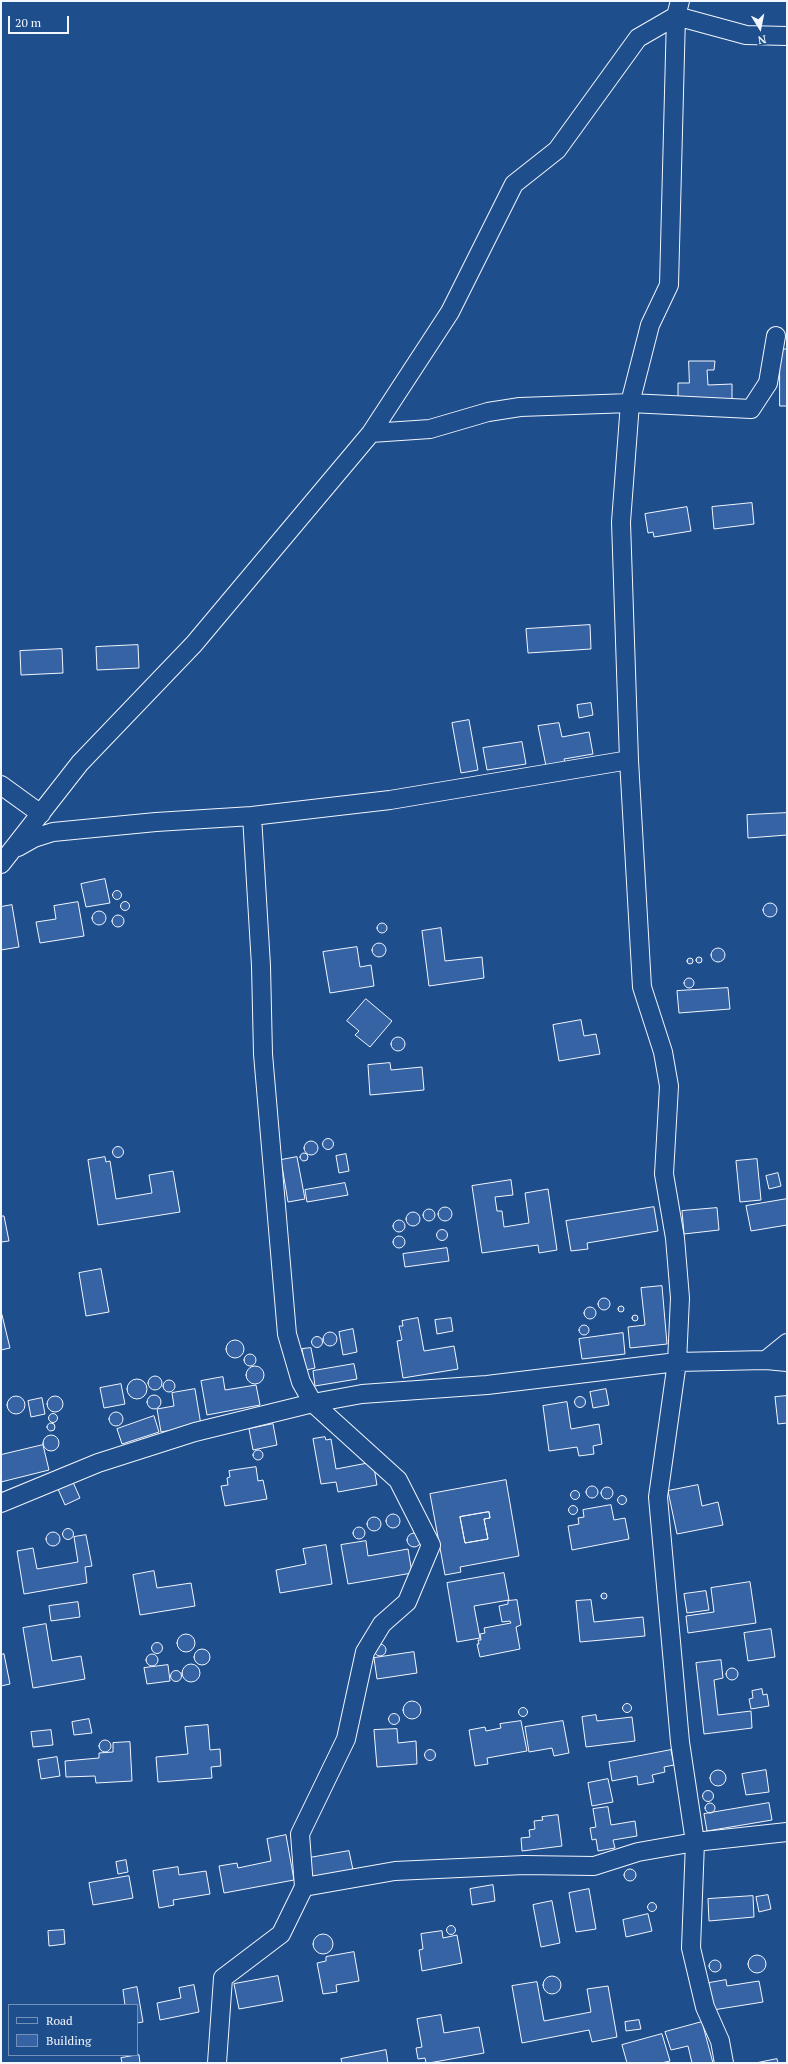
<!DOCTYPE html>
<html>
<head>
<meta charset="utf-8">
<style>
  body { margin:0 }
  #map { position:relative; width:788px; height:2064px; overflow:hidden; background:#1f4e8c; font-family:"PT Serif",serif }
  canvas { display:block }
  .frame { position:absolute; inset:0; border:2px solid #f2f6ff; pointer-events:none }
  .legend { position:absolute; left:8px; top:2004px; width:130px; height:52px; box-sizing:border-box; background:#1f4e8c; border:1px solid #7391ba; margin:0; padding:5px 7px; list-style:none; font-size:12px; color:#f2f6ff }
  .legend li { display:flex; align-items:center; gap:8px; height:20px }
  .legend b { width:20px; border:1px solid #7391ba }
  .north { position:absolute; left:740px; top:8px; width:40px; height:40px; -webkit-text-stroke:3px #1f4e8c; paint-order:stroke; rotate:170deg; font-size:11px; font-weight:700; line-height:16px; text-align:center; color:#f2f6ff }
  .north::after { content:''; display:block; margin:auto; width:14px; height:18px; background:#f2f6ff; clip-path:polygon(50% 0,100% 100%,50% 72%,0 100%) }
  .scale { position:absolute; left:8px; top:16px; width:61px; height:18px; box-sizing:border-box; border:2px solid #f2f6ff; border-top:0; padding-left:5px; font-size:12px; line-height:14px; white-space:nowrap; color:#f2f6ff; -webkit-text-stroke:3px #1f4e8c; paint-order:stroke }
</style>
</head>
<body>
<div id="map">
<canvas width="788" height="2064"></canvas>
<div class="frame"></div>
<ul class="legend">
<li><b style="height:5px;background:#1f4e8c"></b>Road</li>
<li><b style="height:11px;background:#3563a3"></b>Building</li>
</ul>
<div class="north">N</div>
<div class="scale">20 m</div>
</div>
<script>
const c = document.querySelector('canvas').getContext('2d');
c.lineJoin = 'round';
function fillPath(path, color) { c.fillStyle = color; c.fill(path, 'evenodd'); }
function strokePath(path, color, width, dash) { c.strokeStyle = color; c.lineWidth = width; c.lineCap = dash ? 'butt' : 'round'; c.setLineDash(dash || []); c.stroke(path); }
const building = new Path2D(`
  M780,349H787V406H780Z
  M689,361H715L714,370H707L708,385L732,384V400H688V397H678V383H689Z
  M752,503L754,524L714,529L712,507Z
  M687,507L691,531L654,537L653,532L648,533L645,514Z
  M590,625L591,649L528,653L526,629Z
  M138,645L139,668L97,670L96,647Z
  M62,649L63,673L21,675L20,651Z
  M591,703L593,715L579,718L577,705Z
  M469,720L478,770L461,773L452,723Z
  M559,723L562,737L589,732L593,754L564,759L566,768L547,771L538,726Z
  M522,742L526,764L487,770L483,748Z
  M787,813V835L748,838L747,815Z
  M105,879L110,903L86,907L81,884Z
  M112.5 895a4.5 4.5 0 1 1 9 0a4.5 4.5 0 1 1-9 0Z
  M120.5 906a4.5 4.5 0 1 1 9 0a4.5 4.5 0 1 1-9 0Z
  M78,902L84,936L40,943L36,922L56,919L54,906Z
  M763 910a7 7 0 1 1 14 0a7 7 0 1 1-14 0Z
  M12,905L19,947L1,950V907Z
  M92 918a7 7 0 1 1 14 0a7 7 0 1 1-14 0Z
  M112 921a6 6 0 1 1 12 0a6 6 0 1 1-12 0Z
  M377 928a5 5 0 1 1 10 0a5 5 0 1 1-10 0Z
  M441,928L445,961L482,957L484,978L429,986L422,931Z
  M372 950a7 7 0 1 1 14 0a7 7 0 1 1-14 0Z
  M357,947L360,967L371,965L374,986L330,993L323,952Z
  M711 955a7 7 0 1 1 14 0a7 7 0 1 1-14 0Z
  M696 960a3 3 0 1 1 6 0a3 3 0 1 1-6 0Z
  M687 961a3 3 0 1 1 6 0a3 3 0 1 1-6 0Z
  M684 983a5 5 0 1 1 10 0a5 5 0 1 1-10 0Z
  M728,988L730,1009L679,1013L677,991Z
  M366,999L392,1021L370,1047L355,1035L359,1031L347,1021Z
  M581,1020L584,1036L596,1034L600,1054L559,1061L553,1025Z
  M391 1044a7 7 0 1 1 14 0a7 7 0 1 1-14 0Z
  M390,1063L391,1070L422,1067L424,1090L370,1095L368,1065Z
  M322.5 1144a5.5 5.5 0 1 1 11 0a5.5 5.5 0 1 1-11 0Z
  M304 1148a7 7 0 1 1 14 0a7 7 0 1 1-14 0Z
  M112.5 1152a5.5 5.5 0 1 1 11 0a5.5 5.5 0 1 1-11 0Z
  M300 1157a4 4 0 1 1 8 0a4 4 0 1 1-8 0Z
  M346,1154L349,1171L339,1173L336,1156Z
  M105,1157L106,1162L110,1161L116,1199L152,1193L149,1175L173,1171L180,1212L98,1225L88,1160Z
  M297,1157L305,1199L288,1202L281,1160Z
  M757,1159L761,1200L740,1202L736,1161Z
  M778,1173L781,1186L769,1189L766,1176Z
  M511,1180L513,1195L495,1197L497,1211H502L504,1227L529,1223L525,1193L548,1189L557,1250L539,1253L538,1245L482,1253L472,1186Z
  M345,1183L348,1195L307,1202L305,1190Z
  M787,1199V1225L751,1231L746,1206Z
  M438 1214a7 7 0 1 1 14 0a7 7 0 1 1-14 0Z
  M654,1207L658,1231L587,1243L588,1249L571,1251L566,1221Z
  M717,1208L719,1230L684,1234L682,1211Z
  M423 1215a6 6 0 1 1 12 0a6 6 0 1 1-12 0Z
  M406 1219a7 7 0 1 1 14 0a7 7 0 1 1-14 0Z
  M1,1216H4L9,1241L1,1242Z
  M393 1226a6 6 0 1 1 12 0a6 6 0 1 1-12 0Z
  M436.5 1235a5.5 5.5 0 1 1 11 0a5.5 5.5 0 1 1-11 0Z
  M393 1242a6 6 0 1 1 12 0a6 6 0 1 1-12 0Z
  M447,1248L449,1261L405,1267L403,1254Z
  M101,1269L109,1312L86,1316L79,1273Z
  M662,1286L667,1344L630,1348L628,1327L645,1325L641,1288Z
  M598 1304a6 6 0 1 1 12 0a6 6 0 1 1-12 0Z
  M618 1309a3 3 0 1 1 6 0a3 3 0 1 1-6 0Z
  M584 1313a6 6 0 1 1 12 0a6 6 0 1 1-12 0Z
  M632 1318a3 3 0 1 1 6 0a3 3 0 1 1-6 0Z
  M2,1315L10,1348L1,1350V1316Z
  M418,1318L424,1351L454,1346L458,1369L403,1378L397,1341L402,1340L399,1326H403L402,1321Z
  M451,1318L453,1331L437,1334L435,1320Z
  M579 1330a5 5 0 1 1 10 0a5 5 0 1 1-10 0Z
  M353,1329L357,1352L343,1355L339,1332Z
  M323 1339a7 7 0 1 1 14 0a7 7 0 1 1-14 0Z
  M623,1333L625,1354L582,1359L579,1339Z
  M311.5 1342a5.5 5.5 0 1 1 11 0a5.5 5.5 0 1 1-11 0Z
  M226 1349a9 9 0 1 1 18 0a9 9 0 1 1-18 0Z
  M311,1348L315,1368L306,1370L302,1349Z
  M244 1360a6 6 0 1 1 12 0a6 6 0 1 1-12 0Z
  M354,1364L357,1379L315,1386L313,1371Z
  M246 1375a9 9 0 1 1 18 0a9 9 0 1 1-18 0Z
  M148 1383a7 7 0 1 1 14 0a7 7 0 1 1-14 0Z
  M223,1377L225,1390L256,1385L260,1405L207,1415L201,1381Z
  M127 1389a10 10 0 1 1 20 0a10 10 0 1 1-20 0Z
  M163 1386a6 6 0 1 1 12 0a6 6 0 1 1-12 0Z
  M121,1384L125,1404L104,1408L100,1388Z
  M195,1389L201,1425L161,1432L157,1409L174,1406L172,1393Z
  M606,1389L609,1405L593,1408L590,1392Z
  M147 1402a7 7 0 1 1 14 0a7 7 0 1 1-14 0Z
  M47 1404a8 8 0 1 1 16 0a8 8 0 1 1-16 0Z
  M7 1405a9 9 0 1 1 18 0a9 9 0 1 1-18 0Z
  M787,1396V1423L778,1424L775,1397Z
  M574.5 1402a5.5 5.5 0 1 1 11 0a5.5 5.5 0 1 1-11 0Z
  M42,1398L45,1414L31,1417L28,1401Z
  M567,1402L571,1429L599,1424L602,1444L593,1446L594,1454L579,1456L577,1447L549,1451L543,1406Z
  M109 1419a7 7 0 1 1 14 0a7 7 0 1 1-14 0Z
  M48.5 1418a4.5 4.5 0 1 1 9 0a4.5 4.5 0 1 1-9 0Z
  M154,1416L159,1432L122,1444L117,1429Z
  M47 1427a4 4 0 1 1 8 0a4 4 0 1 1-8 0Z
  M273,1424L277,1445L253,1450L249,1429Z
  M43 1443a8 8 0 1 1 16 0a8 8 0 1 1-16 0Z
  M325,1437L326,1440L331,1439L336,1469L373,1462L377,1485L338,1492L336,1482L321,1484L313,1439Z
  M43,1445L49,1470L1,1482V1455Z
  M253 1455a5 5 0 1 1 10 0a5 5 0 1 1-10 0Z
  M256,1467L258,1481L263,1480L267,1499L225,1506L221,1486L228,1485L227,1478L230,1477L229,1471Z
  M506,1480L519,1556L460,1567L461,1572L445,1575L430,1494ZM489,1512L490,1518L484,1519L488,1539L465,1543L460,1517Z
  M73,1482L80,1498L65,1505L58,1489Z
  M698,1485L702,1506L718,1502L723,1525L677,1534L668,1491Z
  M586 1492a6 6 0 1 1 12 0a6 6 0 1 1-12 0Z
  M601 1493a6 6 0 1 1 12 0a6 6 0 1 1-12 0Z
  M570.5 1495a4.5 4.5 0 1 1 9 0a4.5 4.5 0 1 1-9 0Z
  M617.5 1500a4.5 4.5 0 1 1 9 0a4.5 4.5 0 1 1-9 0Z
  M611,1505L614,1520L625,1518L629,1539L572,1550L568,1526L579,1524L578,1518L584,1517L583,1510Z
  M568.5 1510a4.5 4.5 0 1 1 9 0a4.5 4.5 0 1 1-9 0Z
  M489,1512L490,1518L484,1519L488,1539L465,1543L460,1517Z
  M386 1521a7 7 0 1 1 14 0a7 7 0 1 1-14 0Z
  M367 1524a7 7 0 1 1 14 0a7 7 0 1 1-14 0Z
  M353 1533a6 6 0 1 1 12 0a6 6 0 1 1-12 0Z
  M62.5 1534a5.5 5.5 0 1 1 11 0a5.5 5.5 0 1 1-11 0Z
  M46 1539a7 7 0 1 1 14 0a7 7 0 1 1-14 0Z
  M407 1540a7 7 0 1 1 14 0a7 7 0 1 1-14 0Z
  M86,1535L92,1566L85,1567L87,1583L24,1594L17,1551L33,1548L37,1569L78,1562L74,1537Z
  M366,1541L368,1556L408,1549L412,1573L348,1584L341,1545Z
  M326,1545L332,1584L280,1593L276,1570L306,1564L303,1549Z
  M154,1571L157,1588L191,1583L195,1606L140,1615L133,1575Z
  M504,1573L509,1600L474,1606L480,1638L457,1642L447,1583Z
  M750,1582L756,1623L688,1633L686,1616L714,1612L711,1588Z
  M706,1591L709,1610L687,1613L684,1594Z
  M601 1596a3 3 0 1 1 6 0a3 3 0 1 1-6 0Z
  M517,1600L521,1625L516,1627L520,1649L480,1657L477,1644H479L478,1640H481L480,1634L485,1633L484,1628L511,1623L510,1621L502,1622L499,1606L508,1604V1601Z
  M591,1600L594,1622L643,1617L645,1636L580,1642L576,1601Z
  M78,1602L80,1617L51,1621L49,1606Z
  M46,1624L52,1661L81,1656L85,1679L33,1688L23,1628Z
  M771,1629L775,1657L748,1661L744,1633Z
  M177 1643a9 9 0 1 1 18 0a9 9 0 1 1-18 0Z
  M151.5 1648a5.5 5.5 0 1 1 11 0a5.5 5.5 0 1 1-11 0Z
  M374 1650a6 6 0 1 1 12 0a6 6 0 1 1-12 0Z
  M194 1657a8 8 0 1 1 16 0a8 8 0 1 1-16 0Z
  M414,1652L417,1673L377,1679L374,1658Z
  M146 1660a6 6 0 1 1 12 0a6 6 0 1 1-12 0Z
  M4,1654L10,1684L1,1686V1655Z
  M721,1660L723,1678L714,1680L718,1715L751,1711L752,1728L704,1734L696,1663Z
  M182 1673a9 9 0 1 1 18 0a9 9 0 1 1-18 0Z
  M168,1665L170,1681L147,1684L144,1668Z
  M726 1674a6 6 0 1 1 12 0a6 6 0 1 1-12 0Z
  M170.5 1676a5.5 5.5 0 1 1 11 0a5.5 5.5 0 1 1-11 0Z
  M762,1689L763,1695L767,1694L769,1706L751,1709L749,1699L753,1698L752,1691Z
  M403 1710a9 9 0 1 1 18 0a9 9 0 1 1-18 0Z
  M622.5 1708a4.5 4.5 0 1 1 9 0a4.5 4.5 0 1 1-9 0Z
  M518.5 1712a4.5 4.5 0 1 1 9 0a4.5 4.5 0 1 1-9 0Z
  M388.5 1719a5.5 5.5 0 1 1 11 0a5.5 5.5 0 1 1-11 0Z
  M596,1715L597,1721L632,1717L635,1741L586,1747L582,1717Z
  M89,1719L92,1733L74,1735L72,1722Z
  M521,1721L527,1751L487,1758L488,1764L475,1766L469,1730L485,1727L486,1731L501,1728L500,1724Z
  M563,1721L569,1753L554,1756L552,1748L529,1752L525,1727Z
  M208,1725L210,1750L220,1749L221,1766L211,1767L212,1778L158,1782L156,1757L188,1754L185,1727Z
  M397,1729L398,1743L416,1741L417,1764L377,1767L374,1730Z
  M51,1730L53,1745L33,1747L31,1732Z
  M99 1746a6 6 0 1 1 12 0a6 6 0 1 1-12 0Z
  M130,1742L132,1781L96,1783L95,1776L66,1777L65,1761L99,1758V1753L113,1752V1743Z
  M424.5 1755a5.5 5.5 0 1 1 11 0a5.5 5.5 0 1 1-11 0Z
  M671,1750L674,1765L664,1767L665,1772L652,1775L654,1782L638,1785L637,1776L612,1781L609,1762Z
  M57,1757L60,1776L41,1779L38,1760Z
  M710 1778a8 8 0 1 1 16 0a8 8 0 1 1-16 0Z
  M766,1770L769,1792L746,1795L742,1774Z
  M608,1779L613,1802L592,1806L588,1783Z
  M702.5 1796a5.5 5.5 0 1 1 11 0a5.5 5.5 0 1 1-11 0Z
  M769,1803L772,1820L707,1831L704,1814Z
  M705 1808a5 5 0 1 1 10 0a5 5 0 1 1-10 0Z
  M608,1807L611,1825L635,1821L637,1836L613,1840L615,1848L598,1851L596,1839L592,1840L590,1828L596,1827L593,1809Z
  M558,1815L562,1846L522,1851L521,1838L530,1837L529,1830L535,1829L534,1821L543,1820L542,1817Z
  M286,1835L294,1880L224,1893L219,1866L237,1863L238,1868L271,1861L267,1839Z
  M349,1851L353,1870L312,1877L309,1858Z
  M126,1860L128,1872L118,1874L116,1862Z
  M178,1867L179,1875L206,1871L210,1894L173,1900L174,1905L159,1908L153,1871Z
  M624 1875a6 6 0 1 1 12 0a6 6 0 1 1-12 0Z
  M129,1876L133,1898L93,1905L89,1883Z
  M493,1885L495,1901L472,1905L470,1889Z
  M589,1889L596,1929L576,1932L569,1893Z
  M768,1895L771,1909L759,1912L756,1897Z
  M753,1896L754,1917L709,1921L708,1899Z
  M552,1901L560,1943L541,1947L533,1905Z
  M647.5 1907a4.5 4.5 0 1 1 9 0a4.5 4.5 0 1 1-9 0Z
  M648,1914L652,1931L626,1937L623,1920Z
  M446.5 1930a4.5 4.5 0 1 1 9 0a4.5 4.5 0 1 1-9 0Z
  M64,1930L65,1944L49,1946L48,1931Z
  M442,1931L443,1938L457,1935L462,1963L422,1971L419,1950L423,1949L421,1934Z
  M313 1944a10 10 0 1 1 20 0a10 10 0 1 1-20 0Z
  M354,1952L359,1981L336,1985L337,1992L323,1994L317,1963L326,1961V1957Z
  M748 1964a9 9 0 1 1 18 0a9 9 0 1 1-18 0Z
  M709 1966a6 6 0 1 1 12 0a6 6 0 1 1-12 0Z
  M278,1976L283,2001L239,2009L234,1984Z
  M543 1985a9 9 0 1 1 18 0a9 9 0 1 1-18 0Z
  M726,1980L727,1986L759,1981L763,2002L713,2010L709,1983Z
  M537,1982L544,2021L591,2012L587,1989L608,1986L617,2037L592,2042L589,2030L522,2043L512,1986Z
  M194,1985L199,2012L160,2020L157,2003L181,1998L179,1988Z
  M137,1987L143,2022L137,2023V2005H125L123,1990Z
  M441,2015L444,2033L479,2027L484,2053L429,2063H426L425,2058L418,2059L416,2048L422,2047L417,2019Z
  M639,2020L641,2029L626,2031L625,2022Z
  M702,2022L713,2063H692L688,2046L671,2050L665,2032Z
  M662,2034L670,2061L661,2063H627L622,2045Z
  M386,2050L388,2063H342L341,2059Z
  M139,2055L140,2063H122L121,2058Z
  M777,2059L778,2063H756Z`);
const street = new Path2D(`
  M371,433L430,429L488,412L520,407L630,403L751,409L768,383L776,336
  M1,785L41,814
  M18,847L34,838L53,832L156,822L252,816L390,800L629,760
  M1,864L80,763L194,644L371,433L450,312L514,184L557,150L638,38L676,16L680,1
  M766,1360L787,1343
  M1,1503L98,1463L195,1432L313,1403L362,1394L487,1385L677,1362L766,1360L787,1362
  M304,1887L395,1871L524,1865L594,1866L638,1852L695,1842L787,1832
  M217,2063L223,1978L281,1934L304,1887L300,1834L346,1739L365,1652L382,1624L407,1602L431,1545L398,1480L313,1403L301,1382L287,1334L263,1054L261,966L252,816
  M724,2063L720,2041L705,2007L691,1948L695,1842L680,1742L658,1497L677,1362L680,1298L675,1238L664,1174L669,1086L663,1052L642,987L629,760L621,522L630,403L650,325L669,285L676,16L746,35L787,36`);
fillPath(building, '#3563a3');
strokePath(building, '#f2f6ff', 1);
strokePath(street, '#f2f6ff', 20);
strokePath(street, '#1f4e8c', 18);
</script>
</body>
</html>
